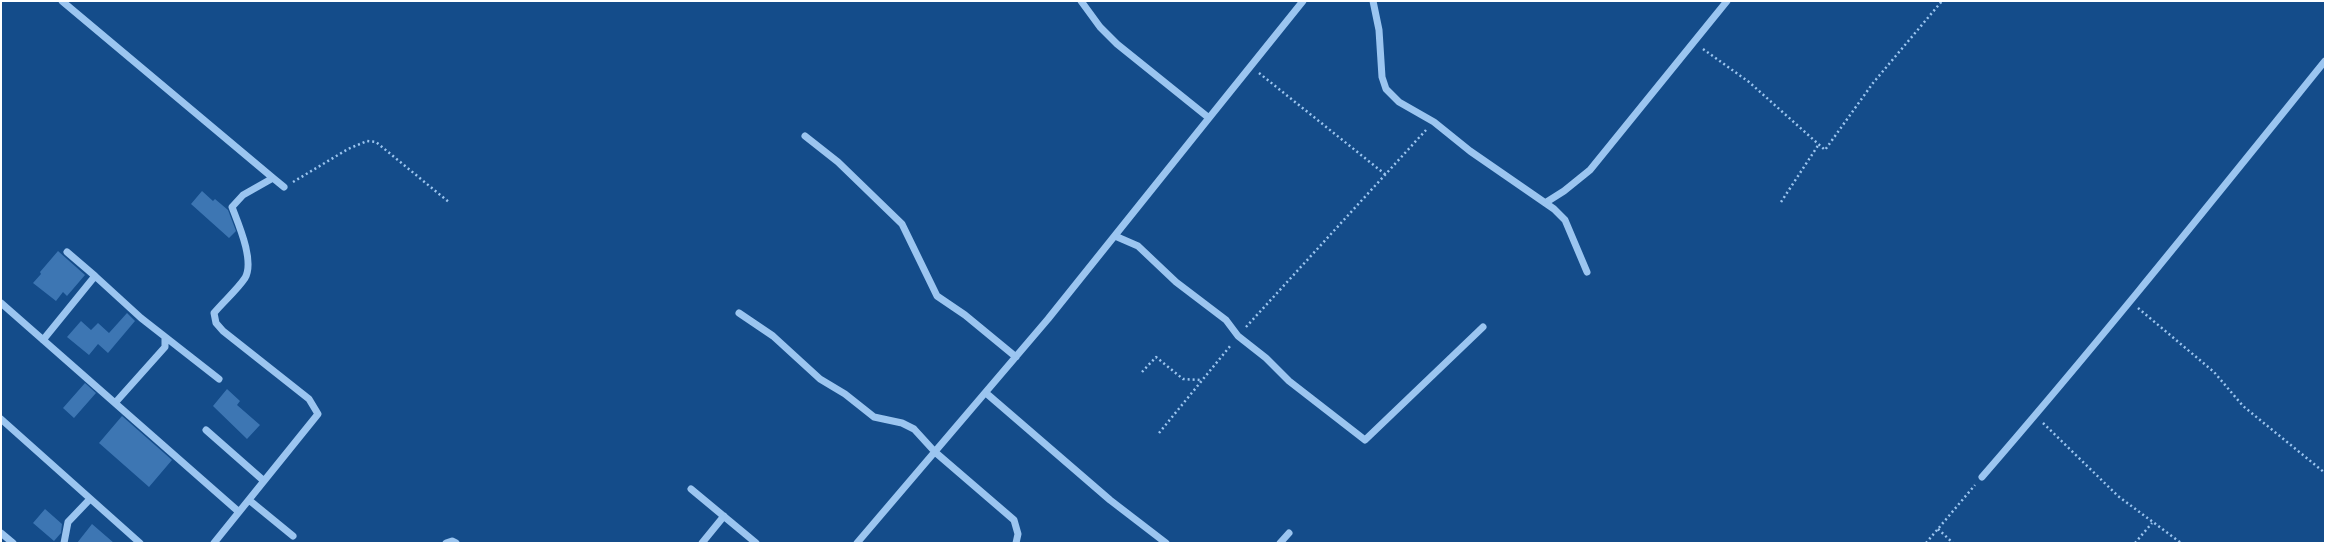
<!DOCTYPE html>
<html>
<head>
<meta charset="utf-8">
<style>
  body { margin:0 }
  #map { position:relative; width:2326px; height:544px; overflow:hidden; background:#144c8a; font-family:"IBM Plex Sans",sans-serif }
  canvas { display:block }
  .frame { position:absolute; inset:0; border:2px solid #fff; pointer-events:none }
</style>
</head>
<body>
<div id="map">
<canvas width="2326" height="544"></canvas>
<div class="frame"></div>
</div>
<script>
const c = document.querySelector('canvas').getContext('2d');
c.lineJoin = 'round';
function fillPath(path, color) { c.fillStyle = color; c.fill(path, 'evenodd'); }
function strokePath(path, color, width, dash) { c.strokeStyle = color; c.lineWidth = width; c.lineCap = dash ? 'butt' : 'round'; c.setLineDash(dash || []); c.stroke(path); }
const building = new Path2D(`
  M202,191L213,201L215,199L228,210L236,231L229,238L191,204Z
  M58,251L85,275L67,296L63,292L56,301L33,283L41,274L40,272Z
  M127,313L135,321L108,353L98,344L89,355L67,337L81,321L91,330L98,323L109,333Z
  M85,383L96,393L74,418L63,408Z
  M227,389L240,401L237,405L260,425L247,439L213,406Z
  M122,416L172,460L149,487L99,443Z
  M45,509L62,524L61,533L54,541L33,523Z
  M92,524L114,543H77Z`);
const path = new Path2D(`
  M1703,49L1749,82L1825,150L1873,83L1942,1
  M1259,73L1386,175
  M293,182L348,149L367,141L376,142L450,203
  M1781,202L1819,144
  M2138,308L2214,372L2243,406L2325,473
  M1246,327L1426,130
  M1142,372L1156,357L1183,379L1200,380
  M2043,423L2118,496L2181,543
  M1159,433L1231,345
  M1938,529L1953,543
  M1926,543L1975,485
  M2135,543L2152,523`);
const minor = new Path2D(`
  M62,1L273,178
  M1373,1L1379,30L1382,77L1386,89L1399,102L1434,122L1470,151L1554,209L1565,220L1587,272
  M1209,118L1303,1
  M805,136L838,162L902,224L937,296L965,315L1016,357
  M1545,203L1564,191L1590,170L1727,1
  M1115,236L1138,246L1176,282L1226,320L1238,336L1266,358L1289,381L1365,440L1483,327
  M95,276L141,318L219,379
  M1,303L239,512
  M739,313L773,336L820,379L845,394L874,417L902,423L914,429L935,452L1014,520L1018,534L1016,543
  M43,340L95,276L67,252
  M986,393L1110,500L1166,543
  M115,403L165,347V337
  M1,419L140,543
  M206,430L264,481
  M1982,477C2100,341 2212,201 2325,61
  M691,489L756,543
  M249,500L293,536
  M1,533L13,543
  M64,543L68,522L90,499
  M214,543L318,414L309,399L223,331L216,323L214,313C223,302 237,290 245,278C255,261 238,223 232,207L243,195L273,178L284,187
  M446,543L452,541L456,543
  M702,543L724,516
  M857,543L1048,319L1209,118L1117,44L1100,27L1081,1
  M1280,543L1289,533`);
fillPath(building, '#3d76b3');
strokePath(path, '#9bc5f0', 2.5, [2, 3]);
strokePath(minor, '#9bc5f0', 7);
</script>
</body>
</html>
